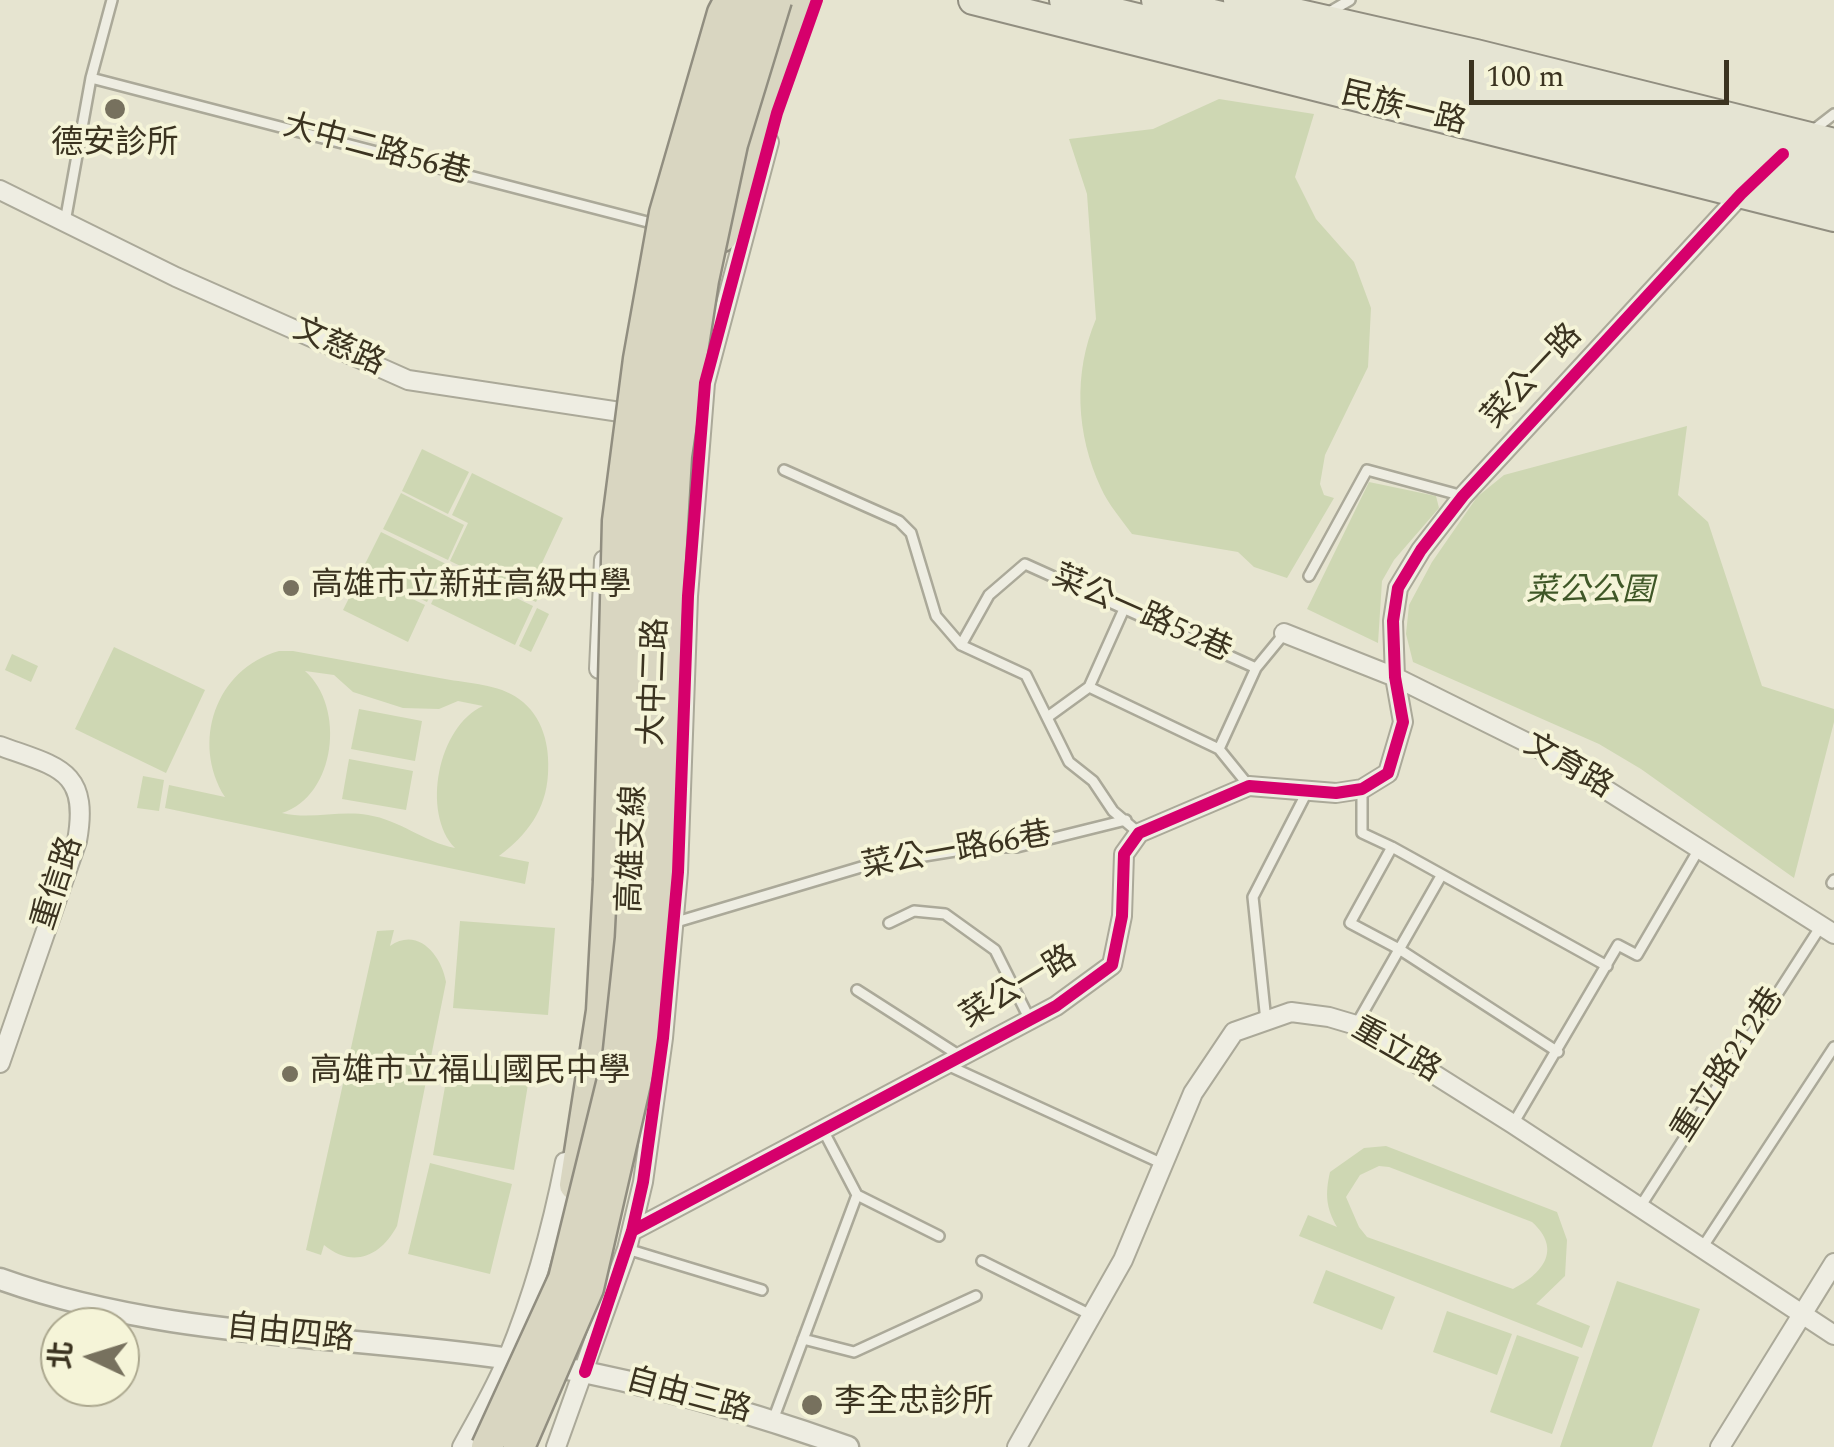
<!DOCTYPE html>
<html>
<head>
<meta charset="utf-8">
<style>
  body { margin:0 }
  #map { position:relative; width:1834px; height:1447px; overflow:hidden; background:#e6e4d0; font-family:Spectral,"Noto Sans TC",serif }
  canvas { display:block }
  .north { position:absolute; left:40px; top:1307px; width:100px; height:100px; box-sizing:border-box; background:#f5f4d8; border:2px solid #aba78e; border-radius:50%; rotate:274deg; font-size:28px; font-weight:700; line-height:40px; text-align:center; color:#3b3320 }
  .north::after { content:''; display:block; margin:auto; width:35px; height:45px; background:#77715e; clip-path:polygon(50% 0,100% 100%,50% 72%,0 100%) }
  .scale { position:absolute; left:1469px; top:60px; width:260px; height:45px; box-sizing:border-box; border:5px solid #3b3320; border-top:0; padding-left:12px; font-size:30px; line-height:35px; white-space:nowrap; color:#3b3320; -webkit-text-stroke:8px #f5f4d8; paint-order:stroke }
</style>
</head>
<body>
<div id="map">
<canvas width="1834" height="1447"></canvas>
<div class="north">北</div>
<div class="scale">100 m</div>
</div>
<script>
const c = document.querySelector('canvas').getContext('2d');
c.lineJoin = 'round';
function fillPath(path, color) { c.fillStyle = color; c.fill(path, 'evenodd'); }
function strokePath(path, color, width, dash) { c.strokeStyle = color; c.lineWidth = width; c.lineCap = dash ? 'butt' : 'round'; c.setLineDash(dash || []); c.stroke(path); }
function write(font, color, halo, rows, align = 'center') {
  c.font = font + ' Spectral,"Noto Sans TC",serif'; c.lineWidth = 8; c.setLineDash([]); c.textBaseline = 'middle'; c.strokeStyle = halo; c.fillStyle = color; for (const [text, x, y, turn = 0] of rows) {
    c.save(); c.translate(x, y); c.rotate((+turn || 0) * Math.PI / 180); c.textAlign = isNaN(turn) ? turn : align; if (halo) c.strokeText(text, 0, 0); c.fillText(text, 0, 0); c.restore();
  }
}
const green = new Path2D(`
  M1219,99L1314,114L1295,177L1316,219L1354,262L1371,308L1368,367L1325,455L1320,484L1324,495L1334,498L1287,578L1254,567L1238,552L1132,534C1122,520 1108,504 1101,488C1076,434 1073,373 1096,319L1087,194L1069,139L1153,129Z
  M1687,426L1678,495L1708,522L1762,686L1834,709V722L1794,878L1641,769L1599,744L1413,662L1406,634L1409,605L1432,562L1477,497L1504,475Z
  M422,449L469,472L448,514L402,491Z
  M472,473L563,518L540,567L550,573L536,602L450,561L468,523L452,515Z
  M1369,482L1436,496L1439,508L1394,560L1382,581L1378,643L1307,609Z
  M401,493L464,525L448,560L383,529Z
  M381,532L446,564L427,602L362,570Z
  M449,566L533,606L515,645L431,604Z
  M361,574L425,605L408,642L343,610Z
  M537,608L549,614L531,652L519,646Z
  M114,647L205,690L166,773L75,729Z
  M279,651H293C344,660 394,670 445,679C467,683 499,684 519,699C543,716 550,746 548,774C546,810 527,835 499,856L529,862L525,884L165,808L169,785L225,797C191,743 215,669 279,651ZM305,671L334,675L353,692L403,708L439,709L458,701L483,706C438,726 421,813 455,848C424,842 400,820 368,815C339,810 311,820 282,813C336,796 346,707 305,671Z
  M12,654L38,666L31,682L5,670Z
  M359,709L422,721L415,761L351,749Z
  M349,759L413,771L406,810L342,799Z
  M143,776L164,780L159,811L137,808Z
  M460,921L555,928L548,1015L453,1008Z
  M394,930L390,946C418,926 442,956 446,982L397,1226C381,1256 353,1269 324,1245L321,1255L306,1250L377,931Z
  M450,1058L530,1072L514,1170L433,1155Z
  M1386,1146L1557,1212L1567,1240L1565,1276L1536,1304L1590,1326L1582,1348L1299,1236L1308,1215L1337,1227C1326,1208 1325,1194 1330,1172L1364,1148ZM1379,1166L1389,1167L1532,1222C1563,1250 1542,1274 1513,1289L1367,1237L1359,1227L1346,1197L1360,1175Z
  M430,1163L512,1184L490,1274L408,1254Z
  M1326,1270L1395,1297L1382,1330L1313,1303Z
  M1617,1281L1700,1309L1652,1447H1560Z
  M1447,1311L1512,1334L1497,1375L1433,1352Z
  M1517,1335L1579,1357L1552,1434L1490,1412Z`);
const service = new Path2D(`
  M1326,14L1350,0
  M91,78L659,225
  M1812,131L1834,114
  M65,222L91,78L112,0
  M784,470L899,521L911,533L936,616L961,645L1026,675L1069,762L1093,781L1113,811L1139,833
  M1309,576L1367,470L1463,496
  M961,645L989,595L1025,564L1256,668L1284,634
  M1089,687L1219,749L1249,786
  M1049,716L1089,687L1124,609
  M1219,749L1256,668
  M1362,789V833L1392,847L1350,923L1399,949L1558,1052
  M1392,847L1607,966
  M1832,883L1834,880
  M673,923L868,865L980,847H1017L1126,820
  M889,923L914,911L945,914L995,950L1030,1020
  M857,990L960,1056
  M1266,1021L1253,897L1307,792
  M1356,1025L1441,876
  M947,1065L1163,1164
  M1513,1124L1618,945L1637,955L1699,849
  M823,1130L857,1195
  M1640,1207L1821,926
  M1702,1248L1834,1047
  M627,1249L762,1290
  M982,1261L1091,1315
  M803,1339L854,1352L976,1296
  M773,1420L857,1195L939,1236`);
const minor = new Path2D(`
  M0,190L176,277L408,380L640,415
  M1284,633L1395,677L1548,753L1834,934
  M599,669L604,560
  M0,746C57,767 90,769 77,841L0,1063
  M632,1231L1056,1006L1112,965L1122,916L1124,854L1139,833L1249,786L1336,793L1362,789L1388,773L1403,722L1395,677L1393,621L1398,588L1421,550L1463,496L1746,189
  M462,1447C478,1417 496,1388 508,1357C534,1294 552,1228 565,1162
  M556,1447L627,1249L643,1182L663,1038L678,872L688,596L705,383L769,142
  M1017,1447L1123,1260L1193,1093L1234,1032L1291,1012L1329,1017L1356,1025L1513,1124L1834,1335
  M1720,1447L1834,1263`);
const tertiary = new Path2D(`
  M0,1279C164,1338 339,1334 510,1359C624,1376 739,1408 848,1447`);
const primary = new Path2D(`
  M973,0L1834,217
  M1064,0L1834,189
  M1156,0L1834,167
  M1238,0L1476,54L1834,143`);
const motorway = new Path2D(`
  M722,236L803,0
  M575,1185L602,1011L609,881`);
const motorwayBridge = new Path2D(`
  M609,881L618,521L639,359L665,213L723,13L730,0
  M487,1447L564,1279L618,1059L631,938L638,801L640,632L652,451L677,283L699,185L753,0
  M519,1447L588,1288L639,1066L656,942L664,795L666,629L676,456L703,280L732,144L776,0`);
const cycleway = new Path2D(`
  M632,1231L1056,1006L1112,965L1122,916L1124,854L1139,833L1249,786L1336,793L1362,789L1388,773L1403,722L1395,677L1393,621L1398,588L1421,550L1463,496L1741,194L1783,154
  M585,1372L632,1231L643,1182L663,1038L678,872L688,596L705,383L777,113L817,0`);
const markers = [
  [115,109,12,"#77715e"],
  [291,588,10,"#77715e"],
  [290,1074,10,"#77715e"],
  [812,1405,12,"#77715e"]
];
const streetNames = [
  ["民族一路",1403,111,14],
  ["大中二路56巷",376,152,15],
  ["文慈路",338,349,24],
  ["菜公一路",1534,378,-47],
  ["菜公一路52巷",1141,616,24],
  ["大中二路",657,682,-88],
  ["文育路",1567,768,30],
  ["高雄支線",635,849,-88],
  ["菜公一路66巷",957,853,-10],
  ["重信路",60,884,-72],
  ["菜公一路",1020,989,-31],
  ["重立路",1395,1052,30],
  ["重立路212巷",1730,1066,-57],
  ["自由四路",290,1336,6],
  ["自由三路",688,1398,15]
];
const poiNames = [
  ["德安診所",115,146,"center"],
  ["高雄市立新莊高級中學",311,588],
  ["高雄市立福山國民中學",310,1074],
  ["李全忠診所",834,1405]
];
const parkNames = [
  ["菜公公園",1590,594]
];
fillPath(green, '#ced7b3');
strokePath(service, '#aba999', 14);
strokePath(minor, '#aba999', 22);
strokePath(tertiary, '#aba999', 25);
strokePath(primary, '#918e80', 32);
strokePath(motorway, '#918e80', 35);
strokePath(service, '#eeede2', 9);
strokePath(minor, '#eeede2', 18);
strokePath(tertiary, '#eeede2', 20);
strokePath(primary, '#e5e4d3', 28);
strokePath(motorway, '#d9d6c1', 30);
strokePath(motorwayBridge, '#918e80', 35, []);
strokePath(motorwayBridge, '#d9d6c1', 30);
strokePath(cycleway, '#d6006c', 12);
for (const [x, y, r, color] of markers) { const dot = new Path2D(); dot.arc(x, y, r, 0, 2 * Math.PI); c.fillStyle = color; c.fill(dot); strokePath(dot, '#f5f4d8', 4); }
write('32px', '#3b3320', '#f5f4d8', streetNames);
write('32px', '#3b3320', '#f5f4d8', poiNames, 'left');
write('italic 32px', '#3f5727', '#f5f4d8', parkNames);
</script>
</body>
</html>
